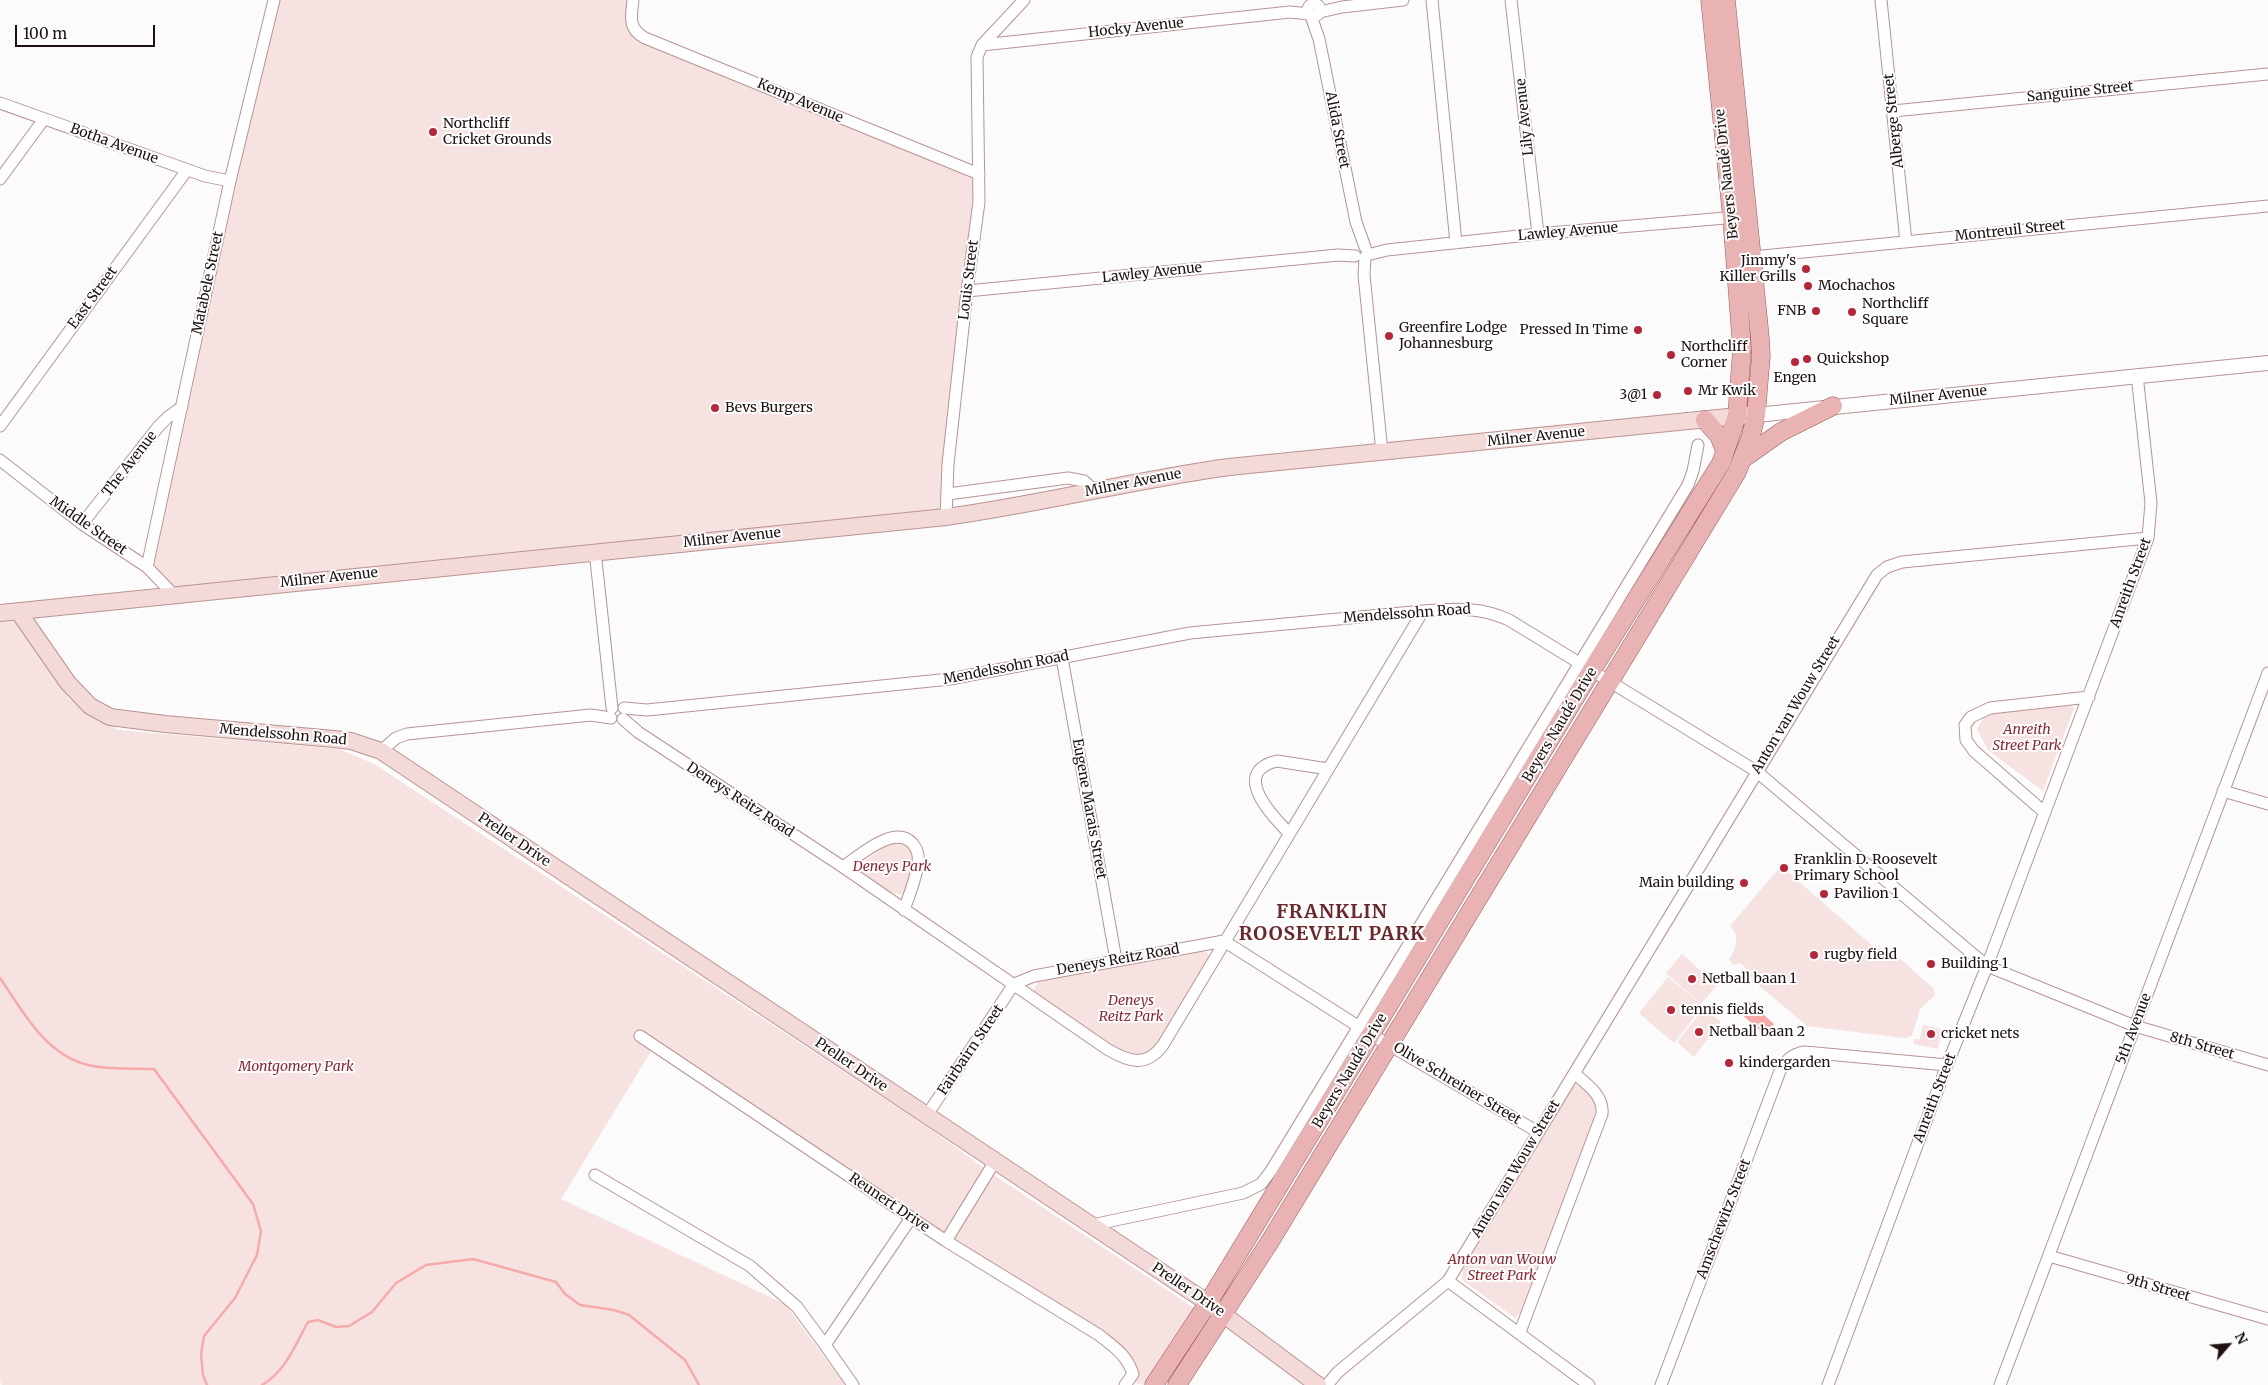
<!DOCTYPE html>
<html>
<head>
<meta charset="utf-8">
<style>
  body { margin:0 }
  #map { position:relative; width:2268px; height:1385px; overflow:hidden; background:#fbfbfb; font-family:Merriweather,serif }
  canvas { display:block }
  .north { position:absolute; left:2203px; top:1320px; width:50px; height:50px; -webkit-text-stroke:4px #fff; paint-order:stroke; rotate:63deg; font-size:14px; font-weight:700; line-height:20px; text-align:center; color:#1f1111 }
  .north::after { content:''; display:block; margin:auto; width:18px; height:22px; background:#1f1111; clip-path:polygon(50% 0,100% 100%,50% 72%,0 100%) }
  .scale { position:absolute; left:15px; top:25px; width:140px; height:22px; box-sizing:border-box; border:2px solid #1f1111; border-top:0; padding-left:6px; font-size:15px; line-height:18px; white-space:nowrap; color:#1f1111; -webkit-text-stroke:4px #fff; paint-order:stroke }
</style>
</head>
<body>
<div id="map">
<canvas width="2268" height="1385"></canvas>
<div class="north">N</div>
<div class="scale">100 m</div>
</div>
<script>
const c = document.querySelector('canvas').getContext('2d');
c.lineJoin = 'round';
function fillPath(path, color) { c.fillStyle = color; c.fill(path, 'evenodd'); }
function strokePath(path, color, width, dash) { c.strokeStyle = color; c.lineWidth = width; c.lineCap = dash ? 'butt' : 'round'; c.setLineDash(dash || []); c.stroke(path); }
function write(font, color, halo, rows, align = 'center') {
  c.font = font + ' Merriweather,serif'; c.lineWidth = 4; c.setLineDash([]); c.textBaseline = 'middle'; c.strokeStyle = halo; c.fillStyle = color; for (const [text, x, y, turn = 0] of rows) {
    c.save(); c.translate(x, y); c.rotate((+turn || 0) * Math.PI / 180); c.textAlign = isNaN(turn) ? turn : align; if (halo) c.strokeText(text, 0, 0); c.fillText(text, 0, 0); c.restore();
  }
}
const green = new Path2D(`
  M274,0H633L635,32L979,174L946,517L173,594L147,567Z
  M22,620L69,699L118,730L339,749L374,764L925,1125L991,1173L1200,1312L1145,1385L1131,1382L1113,1351L947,1237L653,1048L561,1199L785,1304L845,1385H2L0,1381V622Z
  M2063,700L2074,708L2043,791L1988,750L1977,729L1989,709Z
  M893,841L909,845L915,863L904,894C889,897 874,880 862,872L859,868L863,862Z
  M1781,866L1875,948L1889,949L1933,988L1935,995L1920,1009L1912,1036L1904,1038L1807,1026L1756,983L1744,966L1739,963L1733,965L1729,959C1737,948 1740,936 1730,926Z
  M1205,951L1210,956L1156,1054L1127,1059L1033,993L1038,981L1044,979Z
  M1682,954L1717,985L1701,1004L1666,973Z
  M1668,977L1703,1006L1674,1043L1639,1013Z
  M1704,1008L1721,1022L1694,1057L1677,1042Z
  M1923,1025L1942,1029L1938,1049L1914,1044V1039H1920Z
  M1579,1084L1593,1096L1599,1109L1521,1312L1515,1318L1465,1282L1462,1278L1463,1270L1572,1087Z`);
const water = new Path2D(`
  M1748,1001L1774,1024L1765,1035L1740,1013Z`);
const stream = new Path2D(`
  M0,978C23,1011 45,1055 88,1065C107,1070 134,1068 154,1069L253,1204L261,1231L257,1255L235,1298L204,1336L201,1354L203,1375L207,1385
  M262,1385C286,1371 295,1345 308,1322L318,1320L336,1327L349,1326L372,1312L396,1283L426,1265L473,1259L556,1282L565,1294L580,1305L614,1310L629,1315L685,1360L699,1385`);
const minor = new Path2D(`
  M633,0C631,17 628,29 645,38L979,174
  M1432,0L1456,243
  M1511,0L1538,234
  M1881,0L1906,242
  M1308 10a6 6 0 1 1 12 0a6 6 0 1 1-12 0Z
  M1320,12L1342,7L1403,0
  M1311,16L1319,39L1356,222L1365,247
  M982,45L1290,12L1309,14
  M0,103L205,176L230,181
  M1893,111L2268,74
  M0,179L44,119
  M1367,255L1387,250L1538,234L1737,217
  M1365,257L1364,275L1382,452
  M1753,257L2268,206
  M967,291L1338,255L1355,256
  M0,426L187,170
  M0,460L82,524L147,567L173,594
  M948,494L1068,478L1084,481L1094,490
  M946,517L948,464L967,291L979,202L977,57L982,45L1024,0
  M82,524L158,427L168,417L182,407
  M595,551L612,708
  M147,567L230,181L274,0
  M1062,658L1116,960
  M624,708L647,710L950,679L1190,633L1423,611C1454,609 1480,606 1509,620L1756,771L1987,966L2135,1026L2268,1065
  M623,719L638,732L843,867L1107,1049C1129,1062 1146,1068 1163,1045L1423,611
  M381,751L396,738L407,734L591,715L611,718
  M2223,791L2268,804
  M2044,812L1974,751L1966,740L1965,725L1971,717L1990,708L2089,697
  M1289,833C1272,816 1230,772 1277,761L1328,769
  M843,867C859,856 895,823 913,844C917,849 919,855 918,862C917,877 909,895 904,910
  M640,1036L946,1241L1099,1335C1114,1347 1127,1355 1133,1374L1125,1385
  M927,1115L1014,984L1034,976L1224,941L1372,1035L1538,1132
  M595,1175L750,1266L797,1307L825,1345
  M1092,1225L1243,1193L1261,1184L1271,1171L1688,485L1693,471L1698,445
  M946,1241L995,1161
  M2049,1256L2268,1319
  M1448,1281L1589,1385
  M1520,1332L1602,1114C1604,1096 1587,1084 1575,1074
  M853,1385L825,1345L911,1218
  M1327,1385L1338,1372L1448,1281L1877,575L1887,567L1902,562L2148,538
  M1661,1385L1780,1071C1786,1060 1792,1054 1805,1052L1947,1065
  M1828,1385L1947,1065L1987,966L2148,538L2151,503L2137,375
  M2000,1385L2268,673`);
const tertiary = new Path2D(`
  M1756,415L2268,363`);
const secondary = new Path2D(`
  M18,611L68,683L90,706L110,717L165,724L334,739L351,741L381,751L1208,1303L1318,1385
  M0,613L946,517C1041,504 1134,480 1229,467L1748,415`);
const primary = new Path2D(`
  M1705,420L1719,436L1725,451
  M1744,458L1781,432L1833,406
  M1154,1385L1208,1303L1592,670L1721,463L1737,416L1742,349L1732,218L1710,0
  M1177,1385L1269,1243L1737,472L1751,436L1756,415L1761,356L1760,338L1726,0`);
const markers = [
  [433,132,5,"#b72638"],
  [1806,269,5,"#b72638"],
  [1808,286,5,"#b72638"],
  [1816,311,5,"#b72638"],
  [1852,312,5,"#b72638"],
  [1638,330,5,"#b72638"],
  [1389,336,5,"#b72638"],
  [1671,355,5,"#b72638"],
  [1807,359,5,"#b72638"],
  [1795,362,5,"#b72638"],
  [1688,391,5,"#b72638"],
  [1657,395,5,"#b72638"],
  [715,408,5,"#b72638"],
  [1784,868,5,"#b72638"],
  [1744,883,5,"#b72638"],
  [1824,894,5,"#b72638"],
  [1814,955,5,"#b72638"],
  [1931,964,5,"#b72638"],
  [1692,979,5,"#b72638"],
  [1671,1010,5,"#b72638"],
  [1699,1032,5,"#b72638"],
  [1931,1034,5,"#b72638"],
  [1729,1063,5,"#b72638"]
];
const streetNames = [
  ["Hocky Avenue",1136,28,-6],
  ["Sanguine Street",2080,92,-6],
  ["Kemp Avenue",800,101,23],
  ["Lily Avenue",1525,117,-96],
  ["Alberge Street",1894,121,-96],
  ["Alida Street",1337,130,79],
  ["Botha Avenue",114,144,20],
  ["Beyers Naudé Drive",1727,174,-96],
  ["Montreuil Street",2010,231,-6],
  ["Lawley Avenue",1568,232,-5],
  ["Lawley Avenue",1152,273,-6],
  ["Louis Street",969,280,-83],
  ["Matabele Street",208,283,-78],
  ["East Street",93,298,-54],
  ["Milner Avenue",1938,396,-6],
  ["Milner Avenue",1536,437,-6],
  ["The Avenue",130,464,-52],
  ["Milner Avenue",1133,483,-11],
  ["Middle Street",88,526,35],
  ["Milner Avenue",732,538,-6],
  ["Milner Avenue",329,578,-6],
  ["Anreith Street",2131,583,-70],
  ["Mendelssohn Road",1407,614,-4],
  ["Mendelssohn Road",1006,668,-11],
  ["Anton van Wouw Street",1796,705,-59],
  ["Beyers Naudé Drive",1560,725,-59],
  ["Mendelssohn Road",283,735,5],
  ["Deneys Reitz Road",740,800,33],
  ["Eugene Marais Street",1089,809,80],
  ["Preller Drive",514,840,34],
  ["Deneys Reitz Road",1118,960,-10],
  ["5th Avenue",2134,1029,-69],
  ["8th Street",2202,1046,16],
  ["Fairbairn Street",971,1050,-56],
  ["Preller Drive",851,1065,34],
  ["Beyers Naudé Drive",1350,1071,-59],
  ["Olive Schreiner Street",1457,1084,31],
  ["Anreith Street",1935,1098,-69],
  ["Anton van Wouw Street",1516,1169,-59],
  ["Reunert Drive",889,1203,34],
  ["Amschewitz Street",1724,1219,-69],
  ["9th Street",2158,1288,16],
  ["Preller Drive",1188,1290,34]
];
const poiNames = [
  ["Northcliff",443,124],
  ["Cricket Grounds",443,140],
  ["Jimmy's",1796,261,"right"],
  ["Killer Grills",1796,277,"right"],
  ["Mochachos",1818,286],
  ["Northcliff",1862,304],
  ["Square",1862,320],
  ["FNB",1806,311,"right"],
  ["Greenfire Lodge",1399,328],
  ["Johannesburg",1399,344],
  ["Pressed In Time",1628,330,"right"],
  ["Northcliff",1681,347],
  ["Corner",1681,363],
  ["Quickshop",1817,359],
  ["Engen",1795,378,"center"],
  ["Mr Kwik",1698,391],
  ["3@1",1647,395,"right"],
  ["Bevs Burgers",725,408],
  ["Franklin D. Roosevelt",1794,860],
  ["Primary School",1794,876],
  ["Main building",1734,883,"right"],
  ["Pavilion 1",1834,894],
  ["rugby field",1824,955],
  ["Building 1",1941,964],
  ["Netball baan 1",1702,979],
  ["tennis fields",1681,1010],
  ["Netball baan 2",1709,1032],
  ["cricket nets",1941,1034],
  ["kindergarden",1739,1063]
];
const parkNames = [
  ["Anreith",2027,730],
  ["Street Park",2027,746],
  ["Deneys Park",892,867],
  ["Deneys",1131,1001],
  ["Reitz Park",1131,1017],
  ["Montgomery Park",296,1067],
  ["Anton van Wouw",1502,1260],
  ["Street Park",1502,1276]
];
const districtNames = [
  ["FRANKLIN",1332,913],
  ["ROOSEVELT PARK",1332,935]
];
fillPath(green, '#f5e2e1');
fillPath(water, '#f6abaa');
strokePath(stream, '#f6abaa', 2.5);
strokePath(minor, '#b99392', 13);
strokePath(tertiary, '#b99392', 16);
strokePath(secondary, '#b99392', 18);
strokePath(primary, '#995a59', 19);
strokePath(minor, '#fff', 11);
strokePath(tertiary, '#fff', 14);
strokePath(secondary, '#f4d9d9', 16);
strokePath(primary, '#e9b3b3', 18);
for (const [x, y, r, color] of markers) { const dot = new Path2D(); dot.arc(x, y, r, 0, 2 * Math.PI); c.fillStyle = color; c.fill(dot); strokePath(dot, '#fff', 2); }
write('14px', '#1f1111', '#fff', streetNames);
write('14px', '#1f1111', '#fff', poiNames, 'left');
write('italic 14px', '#8f252f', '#fff', parkNames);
c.letterSpacing = '1px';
write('bold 19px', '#6d272a', '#fff', districtNames);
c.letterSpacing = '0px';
</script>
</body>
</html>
